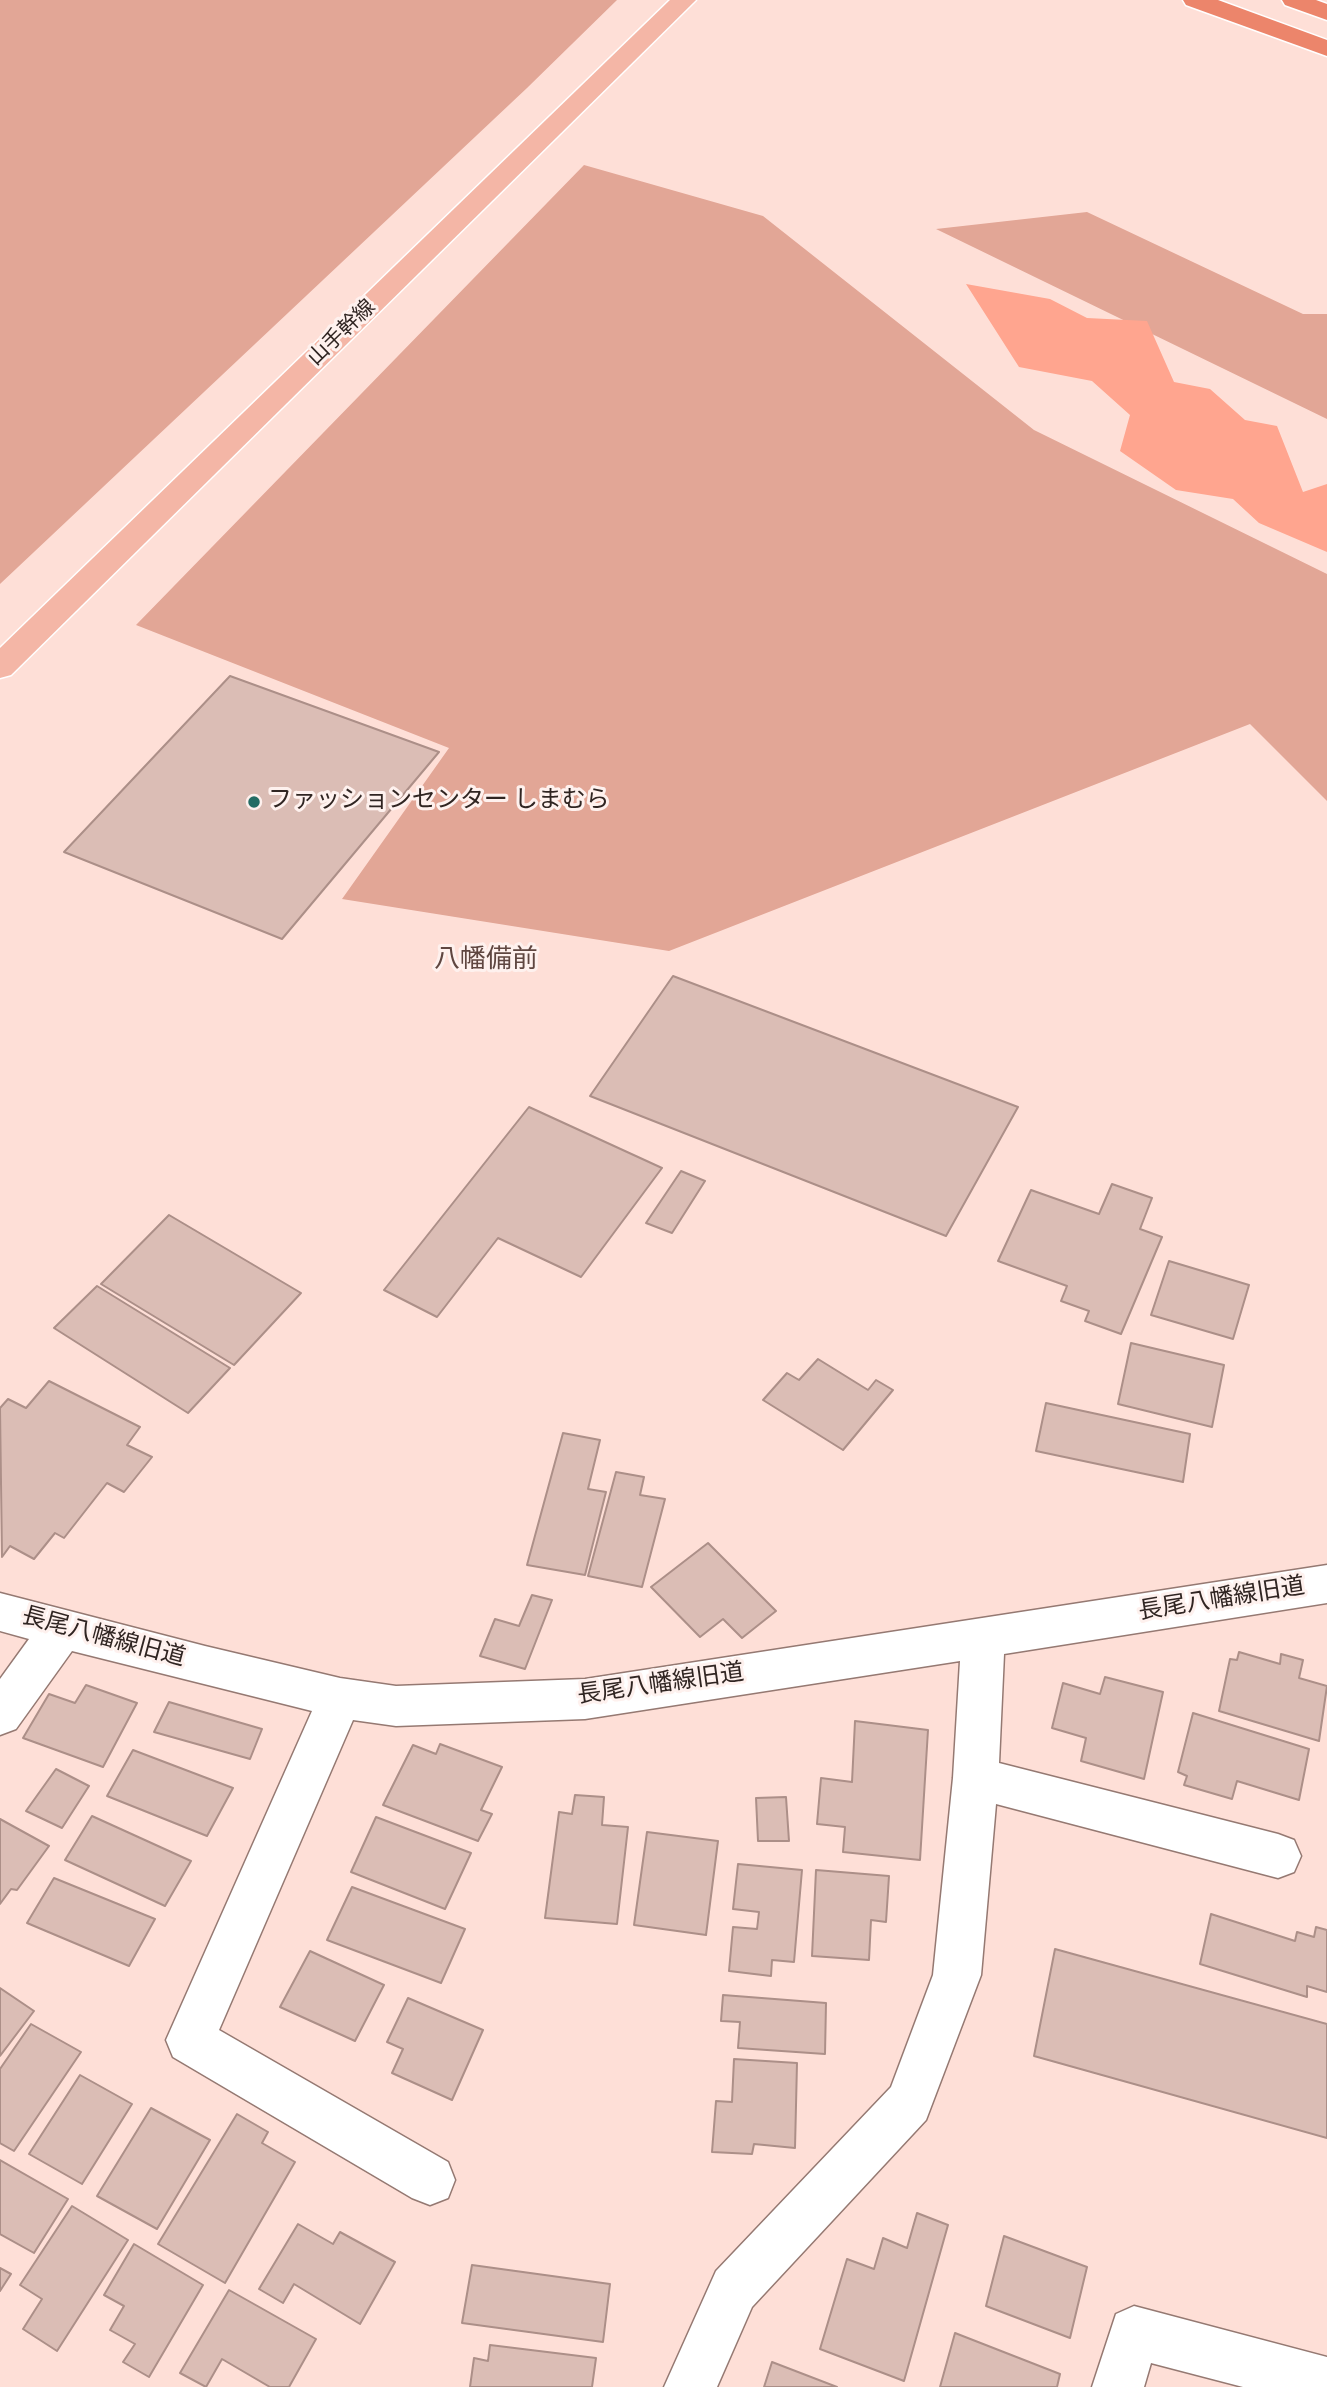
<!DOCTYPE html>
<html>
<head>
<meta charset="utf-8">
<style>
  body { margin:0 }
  canvas { display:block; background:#fedfd7 }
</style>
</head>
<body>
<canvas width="1327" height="2387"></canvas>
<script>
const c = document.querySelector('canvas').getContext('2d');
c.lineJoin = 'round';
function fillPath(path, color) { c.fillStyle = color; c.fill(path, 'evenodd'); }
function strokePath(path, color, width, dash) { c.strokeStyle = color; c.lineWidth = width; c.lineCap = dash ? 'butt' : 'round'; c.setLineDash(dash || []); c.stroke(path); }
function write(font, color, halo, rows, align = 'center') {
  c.font = font + ' Overpass,"Noto Sans JP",sans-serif'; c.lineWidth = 6; c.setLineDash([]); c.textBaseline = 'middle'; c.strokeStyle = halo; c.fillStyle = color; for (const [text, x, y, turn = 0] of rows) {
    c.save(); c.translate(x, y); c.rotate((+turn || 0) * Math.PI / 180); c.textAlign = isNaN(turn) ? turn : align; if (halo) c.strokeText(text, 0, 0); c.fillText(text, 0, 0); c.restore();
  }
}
const green = new Path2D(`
  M0,0H617L527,88L0,584Z
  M584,165L763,216L1034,430L1327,574V801L1250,724L669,951L342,899L449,748L136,625Z
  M1087,212L1303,314H1327V419L936,229Z`);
const water = new Path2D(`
  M966,284L1050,299L1087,318L1147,321L1174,382L1210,389L1245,420L1277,426L1303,492L1327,484V552L1259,523L1233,499L1176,490L1120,451L1130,415L1092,381L1019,367Z`);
const building = new Path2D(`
  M230,676L439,752L282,939L64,852Z
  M673,976L1018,1107L946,1236L590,1096Z
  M529,1107L662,1168L581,1277L498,1238L437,1317L384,1290Z
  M681,1171L705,1181L672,1233L646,1223Z
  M1112,1184L1152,1198L1140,1229L1162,1237L1121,1334L1085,1321L1089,1311L1061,1301L1067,1286L998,1261L1031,1190L1099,1214Z
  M169,1215L301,1293L234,1365L101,1284Z
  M1169,1261L1249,1285L1233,1339L1151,1315Z
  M97,1286L230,1368L188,1413L54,1328Z
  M1131,1343L1224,1365L1212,1427L1118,1404Z
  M818,1359L868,1390L876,1380L893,1390L843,1450L763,1400L787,1373L799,1380Z
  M49,1381L140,1427L127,1445L152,1457L124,1492L107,1483L64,1538L55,1533L34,1559L10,1546L2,1557L0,1408L8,1399L26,1408Z
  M1046,1403L1190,1434L1183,1482L1036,1451Z
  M563,1433L600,1440L588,1489L606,1492L585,1575L527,1565Z
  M616,1472L644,1477L640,1495L665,1499L642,1587L588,1576Z
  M708,1543L776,1611L742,1638L723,1619L700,1637L651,1587Z
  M532,1595L552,1600L525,1669L480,1656L495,1619L519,1626Z
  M1239,1652L1280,1664L1281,1654L1303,1660L1299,1678L1327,1686L1319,1741L1219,1711L1230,1659L1237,1660Z
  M1105,1677L1163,1692L1144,1779L1081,1761L1086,1738L1052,1728L1063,1683L1100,1694Z
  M86,1685L137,1703L103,1767L23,1738L49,1694L75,1703Z
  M169,1702L262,1729L250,1759L154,1732Z
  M1193,1713L1309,1749L1299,1800L1237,1781L1232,1799L1184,1785L1187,1776L1178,1772Z
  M855,1721L928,1730L920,1860L843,1852L845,1827L817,1824L821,1778L852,1782Z
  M440,1744L502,1767L481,1810L492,1814L478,1841L383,1805L413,1745L436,1754Z
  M133,1750L233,1788L207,1836L107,1796Z
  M56,1769L89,1786L62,1828L26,1811Z
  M575,1795L604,1797L602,1825L628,1827L617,1924L545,1918L559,1812L572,1814Z
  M786,1797L789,1841H758L756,1798Z
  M92,1816L191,1861L165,1906L65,1860Z
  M376,1817L471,1853L445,1909L351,1872Z
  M0,1819L49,1846L17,1890L11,1889L0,1904Z
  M647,1832L718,1841L706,1935L634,1925Z
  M738,1864L802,1870L794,1962L772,1960L771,1976L729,1971L733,1927L757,1929L759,1912L733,1909Z
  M816,1870L889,1876L886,1922L871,1920L869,1960L812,1956Z
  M54,1878L155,1919L129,1966L27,1923Z
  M352,1887L465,1929L441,1983L327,1940Z
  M1211,1914L1295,1941L1297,1932L1314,1937L1316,1927L1327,1930V1992L1307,1986V1997L1200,1964Z
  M1055,1949L1327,2024V2138L1034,2056Z
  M310,1951L384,1985L355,2041L280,2007Z
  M0,1988L34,2011L0,2056Z
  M723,1995L826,2003L825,2054L738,2048L740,2022L721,2021Z
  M408,1998L483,2030L452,2100L392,2073L403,2049L387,2042Z
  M31,2024L81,2052L14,2151L0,2143V2069Z
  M734,2059L797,2063L795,2148L754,2144L752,2154L712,2152L716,2101L732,2102Z
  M80,2075L132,2104L82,2184L29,2154Z
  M151,2108L210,2140L157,2229L97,2196Z
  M237,2114L268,2132L262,2143L295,2162L225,2283L158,2244Z
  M0,2160L68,2199L34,2253L0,2234Z
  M72,2206L128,2240L57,2351L23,2329L42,2299L20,2285Z
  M917,2213L948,2225L904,2381L820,2349L847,2259L874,2269L883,2238L907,2248Z
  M298,2224L333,2244L340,2232L395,2262L360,2324L294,2284L283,2303L259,2289Z
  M1004,2236L1087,2267L1070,2338L986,2306Z
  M134,2244L203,2285L149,2377L123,2362L135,2344L110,2330L124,2306L104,2295Z
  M472,2265L610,2284L603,2342L462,2323Z
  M0,2268L11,2274L0,2291Z
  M229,2290L316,2339L289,2387H270L222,2359L206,2387L180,2373Z
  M955,2333L1060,2374L1057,2387H940Z
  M490,2345L596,2358L592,2387H470L474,2358L488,2361Z
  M772,2362L837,2387H764Z`);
const minor = new Path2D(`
  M1327,1565V1603L1004,1654L999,1763L1278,1834L1294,1840L1301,1856L1294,1872L1278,1878L996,1804L981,1975L926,2120L752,2307L717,2387H664L716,2271L891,2087L933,1975L953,1778L960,1661L585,1719L396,1726L353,1720L219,2030L448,2162L455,2180L448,2198L430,2205L412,2198L173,2057L166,2040L312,1711L72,1651L16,1729L0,1735V1679L29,1639L0,1631V1593L205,1646L340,1678L396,1686L585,1679Z
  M1134,2306L1327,2357V2387H1243L1151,2363L1144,2387H1092L1116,2314Z`);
const major = new Path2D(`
  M670,0H696L11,675L0,678V648Z`);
const highway = new Path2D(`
  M1183,0H1218L1327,40V56L1186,5Z
  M1282,0H1316L1327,4V20L1285,5Z`);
const markers = [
  [254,802,7,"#236c64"]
];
const farStreetnames = [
  ["山手幹線",343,334,-44]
];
const poiNames = [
  ["ファッションセンター しまむら",268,802]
];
const streetNames = [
  ["長尾八幡線旧道",1222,1601,-9],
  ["長尾八幡線旧道",103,1639,15],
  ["長尾八幡線旧道",661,1686,-8]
];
const neighbourhoodNames = [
  ["八幡備前",486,962]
];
fillPath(green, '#e2a696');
fillPath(water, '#ffa58f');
fillPath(building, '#dbbdb5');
strokePath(building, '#ac8f88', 2);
strokePath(minor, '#957972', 3);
strokePath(major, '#fff', 3);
strokePath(highway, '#fff', 3);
fillPath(minor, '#fff');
fillPath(major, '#f4b6a6');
fillPath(highway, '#ec856b');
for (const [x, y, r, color] of markers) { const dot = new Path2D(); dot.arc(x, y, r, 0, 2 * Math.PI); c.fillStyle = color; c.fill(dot); strokePath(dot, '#fef1ee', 2.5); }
write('21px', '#302522', '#fef1ee', farStreetnames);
write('24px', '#302522', '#fef1ee', poiNames, 'left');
write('24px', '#302522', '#fef1ee', streetNames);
write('26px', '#5f4640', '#fef1ee', neighbourhoodNames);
</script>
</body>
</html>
